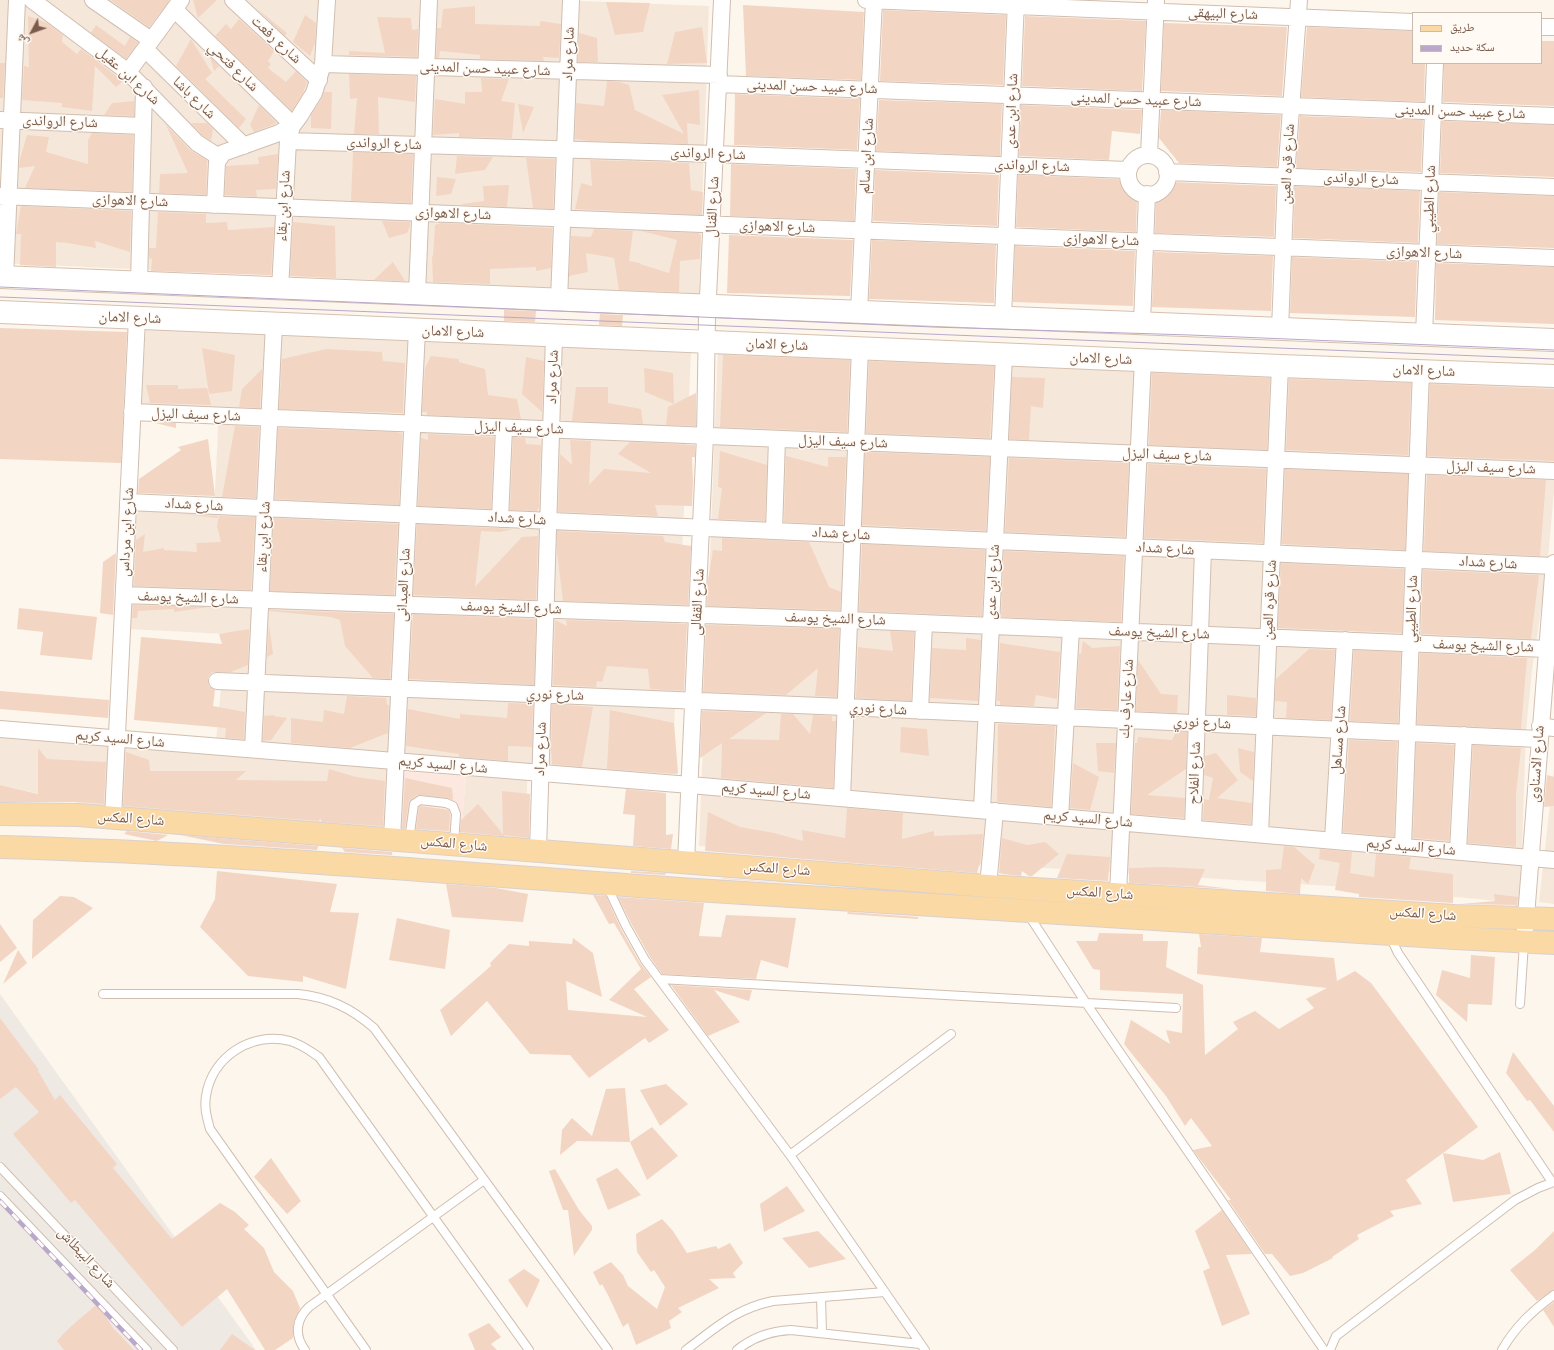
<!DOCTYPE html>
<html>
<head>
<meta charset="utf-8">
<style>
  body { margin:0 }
  #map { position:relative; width:1554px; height:1350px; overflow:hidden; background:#fdf6ec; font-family:Signika,"Noto Naskh Arabic",sans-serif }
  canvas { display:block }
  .legend { position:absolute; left:1412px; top:12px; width:130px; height:52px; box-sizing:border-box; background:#fffaf3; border:1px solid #cabbb1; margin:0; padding:5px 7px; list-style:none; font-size:12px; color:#7a5c4d }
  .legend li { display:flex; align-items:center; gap:8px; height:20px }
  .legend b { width:20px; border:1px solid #cabbb1 }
  .north { position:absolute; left:12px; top:12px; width:40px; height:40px; -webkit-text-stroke:3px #fffaf3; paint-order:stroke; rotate:229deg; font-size:11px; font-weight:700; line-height:16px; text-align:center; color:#7a5c4d }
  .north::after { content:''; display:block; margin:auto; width:14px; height:18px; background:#7a5c4d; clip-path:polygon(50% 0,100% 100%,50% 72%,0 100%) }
</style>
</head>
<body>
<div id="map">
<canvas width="1554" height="1350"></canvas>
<ul class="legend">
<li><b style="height:5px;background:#fbd9a5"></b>طريق</li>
<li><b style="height:5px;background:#b9a8c9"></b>سكة حديد</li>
</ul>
<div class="north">ش</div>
</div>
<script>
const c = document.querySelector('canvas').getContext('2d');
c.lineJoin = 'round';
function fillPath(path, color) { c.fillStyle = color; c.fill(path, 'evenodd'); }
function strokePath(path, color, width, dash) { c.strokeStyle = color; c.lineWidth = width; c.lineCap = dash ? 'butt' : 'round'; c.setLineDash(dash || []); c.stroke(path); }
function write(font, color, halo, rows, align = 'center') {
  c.font = font + ' Signika,"Noto Naskh Arabic",sans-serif'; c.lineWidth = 3; c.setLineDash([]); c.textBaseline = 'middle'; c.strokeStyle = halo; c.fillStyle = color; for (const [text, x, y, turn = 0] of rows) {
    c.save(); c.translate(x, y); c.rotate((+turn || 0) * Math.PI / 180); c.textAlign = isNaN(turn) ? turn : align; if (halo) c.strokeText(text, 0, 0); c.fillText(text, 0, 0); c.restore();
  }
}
const residential = new Path2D(`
  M0,0H554L709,6L699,295L0,263Z
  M146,325L691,353L672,774L528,765L525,838L461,833L466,776L404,771L401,828L96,807L0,785V734L215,752L226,634L129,629L137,509L214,512L219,410L141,407Z
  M718,346L1554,383V491L1547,571L1532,670L1526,731L1520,907L1498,901L1361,888L699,846Z
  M1554,768V904L1539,902Z`);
const commercial = new Path2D(`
  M404,771L466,776L461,833L401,828Z`);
const industrial = new Path2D(`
  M0,994L256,1350H0Z`);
const building = new Path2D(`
  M110,0H168L169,1L149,27Z
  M193,0H217L198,18Z
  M606,2L650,3L643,32L615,35Z
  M743,5L864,12L861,80L746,76Z
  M475,6V24L540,26V21L561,24L559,58L543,57L544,61L480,59V55L440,51L439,58H436L437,28H441L443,9Z
  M256,8L287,33L285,36Z
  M883,10L1006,15L1003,85L880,81Z
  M305,15L316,23L315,43L310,56L293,42Z
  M28,16L47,23L63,35L62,42L77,54L81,49L123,81L116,87L95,66L92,111L62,107V103L22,100L24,66L29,67Z
  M1025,16L1146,21L1142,91L1022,86Z
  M377,17L411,18L412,30L418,29L417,57L349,55V51L385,53Z
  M239,19L274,51L268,61L271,64L268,68L286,82L296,71L307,82L303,93L292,111L215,36L226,24L231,29Z
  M1164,23L1287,27L1282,96L1161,91Z
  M96,25L125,46L130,37L138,43L126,59L91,33Z
  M702,27L707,63L667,64L675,32Z
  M1307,27L1413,31V63H1425L1424,102L1301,97Z
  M579,33L597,38L598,62H578Z
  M191,39L212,73L205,79L246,119L239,128L176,66Z
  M1541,41H1554V106L1443,102L1444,63H1541Z
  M210,57L219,66L214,71Z
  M0,63H5L3,98H0Z
  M349,74L416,76L415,102L378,97L379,134H354L357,98L350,99Z
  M481,78L509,79L501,101L515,103L512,138L459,137V133L433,135L435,99L465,104V92H482Z
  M607,81L620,82L629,85L635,110L684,134L662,95L699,90L700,125L687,123L688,144L589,141L575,139L576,103L604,106Z
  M324,92H332L331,129L311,128V115L322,98Z
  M735,94L860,99L857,150L734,145Z
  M879,100L1002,104L1000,156L876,151Z
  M134,101V116L104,115L112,103Z
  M518,104L534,107L523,133Z
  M259,105L277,123L254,132L250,125Z
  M1021,105L1142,110L1140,134L1112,131L1109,160L1019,156Z
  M1161,110L1281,115L1277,167L1179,163L1159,138Z
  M1300,116L1423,120L1421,172L1296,168Z
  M1442,121L1554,125V177L1440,173Z
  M191,123H207L213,129L211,141L203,136Z
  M166,125L190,150L207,160L206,195L159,193L160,174L188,173Z
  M92,133L133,135L132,192L25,188L35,166L19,168L20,159L27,135L49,137L46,152L88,164V140Z
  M353,152L413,154L411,203L351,201Z
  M278,154L276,189L256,190L257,197L225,195L226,166L259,164L258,157Z
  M457,156L493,157L485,170L455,174Z
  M526,158L555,159L553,209L533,208Z
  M590,160L689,163L691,190L703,192L702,215L575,209L581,183L592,186Z
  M731,164L856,169L854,221L730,216Z
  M875,170L999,175L997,226L873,221Z
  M1018,175L1118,179L1137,199L1136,232L1016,227Z
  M437,177L456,179L451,194L436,196Z
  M1170,182L1276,186L1274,237L1155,233L1156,197L1163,193Z
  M509,185L507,207L462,205V204L484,201L483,186Z
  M1295,186L1420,191L1418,243L1293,238Z
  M1439,192L1554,196V248L1437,244Z
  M21,206L131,211L130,252L95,241L96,248L62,242L63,243L56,242V267L20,265L21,234H16Z
  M158,212L206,214V223L227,222L228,230L274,227L271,275L151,271L152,259L149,258V248H156Z
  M382,221L410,222V226L407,233L389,238Z
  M293,222L335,226L336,278L290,276Z
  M441,223L552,228L551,268L536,271V267L490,269V284L433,282L432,256H433L435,225Z
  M594,229L633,231L629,261L640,263V264L669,273L677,240L641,231L698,233L701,235L700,259L680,261L679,292L619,290L614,258L586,253L588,272L569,276L571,236L591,237Z
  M729,235L853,240L850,296L727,293Z
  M872,240L996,245L994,303L869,299Z
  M1015,246L1135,251L1133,306L1013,302Z
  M1154,252L1273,256L1271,311L1152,307Z
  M1292,257L1417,262L1415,317L1290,313Z
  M393,262L405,281L374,280L378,276Z
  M1436,263L1554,267V324L1435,320Z
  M504,310L536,311L535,322L504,321Z
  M600,314L623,315L622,326L599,325Z
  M0,328L127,332L121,463L0,459Z
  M202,348L235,355L232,391L209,394Z
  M326,349L382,352L383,361L405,363L403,413L279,409L282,359Z
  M723,355L850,360L847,432L720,427Z
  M431,356L459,359V362L485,369L488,395L517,399L521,419L427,415V412H422L425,368Z
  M526,357L544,361L542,412L522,394Z
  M869,361L994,366L990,438L866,433Z
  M644,368L673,373L674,404L645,392Z
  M262,369L260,408L239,407L242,389Z
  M1152,373L1270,378L1267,450L1149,445Z
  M1012,377L1045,378L1043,408L1031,406L1029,440L1009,439Z
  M1289,379L1411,383L1408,455L1286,450Z
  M1430,384L1554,389V461L1427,456Z
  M146,385H178V389L207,388L211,405L150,403Z
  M576,387H608V403L641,409L643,424L572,421Z
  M696,393V426L666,425L668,407Z
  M155,423H176V428Z
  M235,426L259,427L256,498L222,497Z
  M278,428L396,432L402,434L399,505L275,499Z
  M428,434L494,437L491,509L418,506L421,438L428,440Z
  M513,437L525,438L526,444L541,445L539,507L537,511L510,510Z
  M208,439L215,496L138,493L139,479L181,450L178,447Z
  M570,440L591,441L589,485L604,469L651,473L618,454L630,442L695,445V457H692L693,482L692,506L655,505L658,516L558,512L560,454L572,465Z
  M720,451L767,465L765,521L718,519L722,488L718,487Z
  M865,452L990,457L986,531L862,525Z
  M786,456L828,467V457H846L843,525L784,522Z
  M1009,458L1129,463L1125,537L1005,532Z
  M1148,464L1266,469L1263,543L1144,538Z
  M1285,469L1408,474L1405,550L1282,544Z
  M1427,475L1546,480L1540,556L1424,551Z
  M181,514L218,516V518Z
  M219,516L255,517L251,590L134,586L136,540L145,534L143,552L164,548V550L197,552L196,543L221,542L217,526Z
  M274,518L398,524L394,595L270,591Z
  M417,524L513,529L500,532L481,531L475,587L522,537L538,536L536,600L413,595Z
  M557,531L663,536L665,542L691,546L688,605L563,601L557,552Z
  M722,538L809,542L829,587L841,592L840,610L707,606L708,580L713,550L722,551Z
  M862,544L985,550L982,616L859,611Z
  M1004,551L1124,556L1121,622L1001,617Z
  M116,553L113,615L100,613L103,562Z
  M1281,563L1404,569L1402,633L1278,628Z
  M1423,570L1539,575L1531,639L1421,634Z
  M133,605L209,607L174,612V609L138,611L137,618H132Z
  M19,608L97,617L92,660L40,655L43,632L17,629Z
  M269,610L394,614L390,679L373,678L345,646L340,620L331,617L269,611Z
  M413,614L536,619L534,685L409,679Z
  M555,620L567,626L566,620L687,624L684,691L650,689L648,669L607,666L602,682L597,681L596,687L553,685Z
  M269,625L273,654L267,657Z
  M706,625L839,629L837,697L815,696L818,668L786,695L703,692Z
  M249,629L248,665L231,672H213L209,676L208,681L209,686L215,690L213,706L245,712L244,739L225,738L226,728L134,720L141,637L222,644L219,634Z
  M890,631L914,632L911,701L856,698L858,647L893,651Z
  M966,638L981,640L978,701L930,698L932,648L966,650Z
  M1083,641L1092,648L1120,646L1117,710L1076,708L1079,654H1081Z
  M1000,643L1060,652L1057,699L1036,695L1034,706L1000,705V701H997Z
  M1309,649L1335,650L1331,720L1286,718L1287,702L1275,701L1276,679Z
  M1354,650L1401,652L1398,723L1350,721Z
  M1420,653L1527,658L1521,729L1417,724Z
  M1138,660L1161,694L1178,695L1177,713L1136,711Z
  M0,691L109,700L108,718L0,709Z
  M1227,695L1256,698V716L1227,715Z
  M347,696L386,698L387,705H389L388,733L350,748L291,743V718L323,722L324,710L344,714Z
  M508,703L533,704L532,747L508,746V761L459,757V754L406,746L408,709L460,719V714L507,718Z
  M552,704L593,707L582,767L552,764L551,750Z
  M610,710L674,723L678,773L676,774L607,769Z
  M702,711L766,713L729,739L779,740L781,714H793L810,734L813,715L832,716V721H836L833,788L721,778L722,743L700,758Z
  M274,715V716L287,718L271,740L263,741L264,716Z
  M998,724L1055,726L1051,807L997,802Z
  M901,727L927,729L929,756L900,752Z
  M1176,732H1187L1186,769L1147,795L1185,798L1184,818L1131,814L1135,743H1137L1138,737L1172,740Z
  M1349,740L1397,742L1394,837L1343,832Z
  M1096,743H1116L1114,773L1098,771Z
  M1416,743L1454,745L1449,841L1413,838Z
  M1473,745L1521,748L1516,794V847L1468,843Z
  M38,748L47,759L106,762L104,804L78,802H0V785L38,794Z
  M1238,748L1254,752L1253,781L1240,772Z
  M126,752L149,760L150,771H246L236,780L327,781L329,769L356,777L385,781L383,826L322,822L320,818L319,821L123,806Z
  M1216,753L1238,780L1217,798L1252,803L1251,824L1203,820L1204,799L1209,800L1213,778L1204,775L1205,756Z
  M1073,763L1099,777L1090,810L1070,808Z
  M1547,775L1554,777V806L1544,807Z
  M405,778L452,788L453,800L447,798L421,795H417L409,801L405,828H402Z
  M626,789L666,793V835L673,834L671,849L633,846L635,815L623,814Z
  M502,791L530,794L529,838L503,835Z
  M478,804L498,828L504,836L460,832L461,820Z
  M421,806L449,810L450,815L449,831L416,829L419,807Z
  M847,808L903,813L902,839L934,831V836L983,834L980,866L979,865L977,873L705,851L708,812L740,827L774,833L803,841L802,830L845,838Z
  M127,831L168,835L157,841L124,834Z
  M180,835L318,846L317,850L224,844Z
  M1002,838L1027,845L1045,842L1059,854L1032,876H1029L1022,871L1021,876L1003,874L999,873Z
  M1284,846L1294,847L1315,865L1308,884L1301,878L1300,894L1266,891V870L1281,869Z
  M342,848L392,852V855L345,852Z
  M1320,849L1352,852L1350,873L1374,877L1376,854L1411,857L1409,869L1453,874V903L1359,897V894L1335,890L1340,863L1319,859Z
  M1067,854L1110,857L1108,881L1057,878Z
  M1164,867L1205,869L1198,885L1232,889L1129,883V868Z
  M217,871L337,884L330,912L359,913L346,989L303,976V982L248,976L200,927L215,899Z
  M631,871L666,873L665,875L631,873Z
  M721,878L801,884L724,879Z
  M446,884L496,888L528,894L523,922L452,917Z
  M1494,894L1518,897L1517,905L1461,904L1495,901Z
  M593,895L606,896L621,929L640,963L651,977L634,989L669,1030L649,1043L645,1038L589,1078L570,1055L530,1054L487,1001L451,1036L440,1010L491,966L490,963L509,944L529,946V941L572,944L573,938L593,953L602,997L566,981L568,1010L647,1017L609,1000L641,969L614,923L609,924Z
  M60,896L74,897L93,908L32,959L33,920Z
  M618,897L704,903L699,936L721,937L726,915L796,918L788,968L761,960L756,979L662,974L650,957L631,923Z
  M848,912L918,917V919L847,914Z
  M397,918L450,930L445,969L389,960Z
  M0,924L17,948L0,962Z
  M1099,933L1143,934V941H1168L1166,967L1203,985L1205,1055L1238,1029L1233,1022L1255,1011L1279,1029L1314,1008L1306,999L1327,988L1197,974L1198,947H1201L1199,934L1262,938L1260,952L1334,958L1337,981L1355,971L1371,983L1478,1127L1443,1153L1483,1160L1500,1152L1511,1194L1453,1202L1443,1153L1406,1180L1422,1204L1390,1211L1394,1216L1357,1235L1359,1239L1332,1257L1333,1258L1303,1273L1290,1276L1272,1254H1265L1228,1200H1231L1193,1150L1212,1146L1191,1118L1185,1126L1166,1096L1124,1044L1131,1020L1170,1044L1166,1030L1182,1033L1183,994L1100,990V970L1093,969L1076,941H1097Z
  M18,950L27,963L3,984Z
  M1471,955L1495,957L1492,1005L1468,1004L1467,1022L1436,995L1442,970L1470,978Z
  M671,985L752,990L749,1001L714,990L740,1022L708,1036Z
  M0,1018L39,1070L38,1071L55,1100L60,1095L117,1164L113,1168L172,1239L220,1203L235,1212L249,1225L244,1229L264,1248L274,1272L293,1291L300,1308L294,1321L293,1338L275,1350H265L227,1289L182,1327L75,1200L71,1203L13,1134L39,1112L16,1087L0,1099Z
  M1513,1052L1554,1106V1132L1530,1100L1527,1101L1506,1073Z
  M666,1084L688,1104L660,1126L640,1090Z
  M625,1088L630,1142L577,1141L560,1155L562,1130L572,1118L592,1136L606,1089Z
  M652,1127L678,1156L647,1180L630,1142Z
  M271,1158L301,1201L287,1214L254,1177Z
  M617,1168L641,1195L608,1210L596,1179Z
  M555,1169L579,1210L592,1226V1230L574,1256L568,1210H563L549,1171Z
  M787,1186L805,1211L764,1232L760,1204Z
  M1222,1210L1252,1254L1226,1255L1250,1314L1222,1326L1203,1271L1210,1268L1195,1231Z
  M662,1219L673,1231L687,1253L716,1246L718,1249L730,1243L743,1263L733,1273L736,1278L709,1279L719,1288L678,1308L682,1312L669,1321L671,1328L636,1345L628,1323L623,1327L609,1297L602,1284L600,1286L593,1272L611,1262L623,1275L628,1286L657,1309L665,1287L654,1270L651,1272L637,1252L636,1234Z
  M818,1231L846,1259L809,1268L782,1238Z
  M1554,1231V1290L1537,1301L1510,1270L1535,1250Z
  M524,1269L540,1280L527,1308L508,1280Z
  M1554,1302V1327L1543,1310Z
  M96,1305L103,1312L113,1328L134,1350H64L57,1341L67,1330Z
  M489,1323L501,1337L491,1344L497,1350H475L468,1334Z
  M232,1334L255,1350H220Z`);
const lane = new Path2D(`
  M409,840L414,804L420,800L446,803L453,806L456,814L454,844
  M607,886L626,926L645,960L790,1155L925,1350
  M1028,914L1086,1003L1324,1350
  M1390,936L1398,953L1552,1182
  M660,979L1176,1008
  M103,994H298C328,997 351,1008 374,1028L608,1350
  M1520,1004L1524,943
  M790,1155L951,1034
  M0,1167L173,1350
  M0,1196L147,1350
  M821,1297L822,1333
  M305,1350C294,1335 296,1319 309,1307L484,1180
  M366,1350L210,1129C207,1118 204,1108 206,1096C212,1057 251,1031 290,1041C301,1044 310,1051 319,1057L529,1350
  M686,1350C717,1327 735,1309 773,1301L885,1292
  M737,1350C753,1337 770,1331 791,1330L920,1344
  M1330,1350L1336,1336L1515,1200L1538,1188L1554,1182
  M1502,1350C1515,1327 1532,1311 1554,1295`);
const street = new Path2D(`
  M32,0L128,72L197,143L219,157
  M93,0L151,40
  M233,0L319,80
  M866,0L1413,22
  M174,9L293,125
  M1541,27H1554
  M145,49L244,146
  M323,64L719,75
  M128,72L181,0
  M718,84L1554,116
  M0,120L143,126
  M288,141L715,154L1128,170
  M1149,155L1156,0
  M1128 175a20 20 0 1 1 40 0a20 20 0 1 1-40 0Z
  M1167,172L1554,187
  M0,196L1554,258
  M215,205L217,162L223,153L279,133L293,125L299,117L314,93L323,64L327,0
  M5,278L17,0
  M139,283L144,87
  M280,289L288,141L291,130
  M417,294L429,0
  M559,300L571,0
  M859,312L874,0
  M1003,318L1016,0
  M1142,323L1147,194
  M1280,329L1286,177L1299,0
  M1424,335L1435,63
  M132,412L1554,471
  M128,502L1554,566
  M500,519L504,428
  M774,531L777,439
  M124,595L849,620L1547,649
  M217,681L845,707L1539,739
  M920,711L924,623
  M1540,726L1554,728
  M0,729L690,785L1554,860
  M253,749L274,324
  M842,798L860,348
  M982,810L1004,355
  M1060,817L1071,629
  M113,818L137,318
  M1193,828L1203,550
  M1260,834L1280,366
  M392,839L417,330
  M1333,840L1345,640
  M1403,846L1421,371
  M538,851L554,336
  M1458,851L1464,735
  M686,862L705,436L707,318L722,0
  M988,886L995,811
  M1118,894L1143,360
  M1525,929L1554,563`);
const secondary = new Path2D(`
  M0,277L1554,340
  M0,312L1280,366L1554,376`);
const primary = new Path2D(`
  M0,814L78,815L988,886L1454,916L1554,919
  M0,847C227,853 453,873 680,889C938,906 1197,921 1455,938L1554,943`);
const tram = new Path2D(`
  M0,287L933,327L1190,335L1554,350
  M0,297L1554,359`);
const rail = new Path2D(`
  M0,1201L141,1350`);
const streetNames = [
  ["شارع البيهقى",1223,14,2],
  ["شارع رفعت",276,40,43],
  ["شارع مراد",569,54,-88],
  ["شارع فتحي",233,67,44],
  ["شارع عبيد حسن المدينى",485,69,2],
  ["شارع ابن عقيل",128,76,42],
  ["شارع عبيد حسن المدينى",812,87,2],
  ["شارع باشا",194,98,44],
  ["شارع عبيد حسن المدينى",1136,100,2],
  ["شارع ابن عدى",1012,111,-88],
  ["شارع عبيد حسن المدينى",1460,112,2],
  ["شارع الرواندى",60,122,2],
  ["شارع الرواندى",384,144,2],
  ["شارع الرواندى",708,154,2],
  ["شارع ابن سالم",867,156,-87],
  ["شارع قره العين",1288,164,-87],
  ["شارع الرواندى",1032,166,2],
  ["شارع الرواندى",1361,179,2],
  ["شارع الطيبي",1430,199,-88],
  ["شارع الاهوازى",130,201,2],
  ["شارع ابن بقاء",284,206,-87],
  ["شارع القنال",713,207,-87],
  ["شارع الاهوازى",453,214,2],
  ["شارع الاهوازى",777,227,2],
  ["شارع الاهوازى",1101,240,2],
  ["شارع الاهوازى",1424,253,2],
  ["شارع الامان",130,318,2],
  ["شارع الامان",453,332,2],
  ["شارع الامان",777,345,2],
  ["شارع الامان",1101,359,2],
  ["شارع الامان",1424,371,2],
  ["شارع مراد",553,377,-88],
  ["شارع سيف اليزل",196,415,2],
  ["شارع سيف اليزل",519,428,2],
  ["شارع سيف اليزل",843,442,2],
  ["شارع سيف اليزل",1167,455,2],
  ["شارع سيف اليزل",1491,468,2],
  ["شارع شداد",194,505,3],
  ["شارع شداد",517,519,3],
  ["شارع ابن مرداس",127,532,-87],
  ["شارع شداد",841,534,3],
  ["شارع ابن بقاء",264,537,-87],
  ["شارع شداد",1165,549,3],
  ["شارع شداد",1488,563,3],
  ["شارع ابن عدى",993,582,-87],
  ["شارع العبدانى",404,585,-87],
  ["شارع الشيخ يوسف",188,598,2],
  ["شارع قره العين",1270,600,-87],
  ["شارع القفالى",698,602,-87],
  ["شارع الشيخ يوسف",511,608,2],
  ["شارع الطيبي",1412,609,-88],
  ["شارع الشيخ يوسف",835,619,2],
  ["شارع الشيخ يوسف",1159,633,2],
  ["شارع الشيخ يوسف",1483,646,2],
  ["شارع نوري",555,695,2],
  ["شارع عارف بك",1127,699,-87],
  ["شارع نوري",878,709,3],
  ["شارع نوري",1202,723,3],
  ["شارع السيد كريم",120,739,5],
  ["شارع مساهل",1339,740,-86],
  ["شارع مراد",541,749,-88],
  ["شارع الاسناوى",1537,764,-86],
  ["شارع السيد كريم",443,765,5],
  ["شارع الفلاح",1195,773,-88],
  ["شارع السيد كريم",766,791,5],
  ["شارع المكس",131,819,4],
  ["شارع السيد كريم",1088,819,5],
  ["شارع المكس",454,844,5],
  ["شارع السيد كريم",1411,847,5],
  ["شارع المكس",777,869,4],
  ["شارع المكس",1100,893,4],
  ["شارع المكس",1423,914,4],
  ["شارع البيطاش",86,1258,47]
];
fillPath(residential, '#f5e8da');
fillPath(commercial, '#fde8e0');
fillPath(industrial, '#efe9e4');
fillPath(building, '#f3d5c3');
strokePath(lane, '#d1beb0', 10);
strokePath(street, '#d1beb0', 18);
strokePath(secondary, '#d6c0b0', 24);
strokePath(primary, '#dad1cd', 24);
strokePath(lane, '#fff', 8);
strokePath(street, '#fff', 16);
strokePath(secondary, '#fff', 22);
strokePath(primary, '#fbd9a5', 22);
strokePath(tram, '#b9a8c9', 1);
strokePath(rail, '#b9a8c9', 4.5);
strokePath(rail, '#fffaf3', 3, [9]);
write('15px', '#7a5c4d', '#fffaf3', streetNames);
</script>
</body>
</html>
